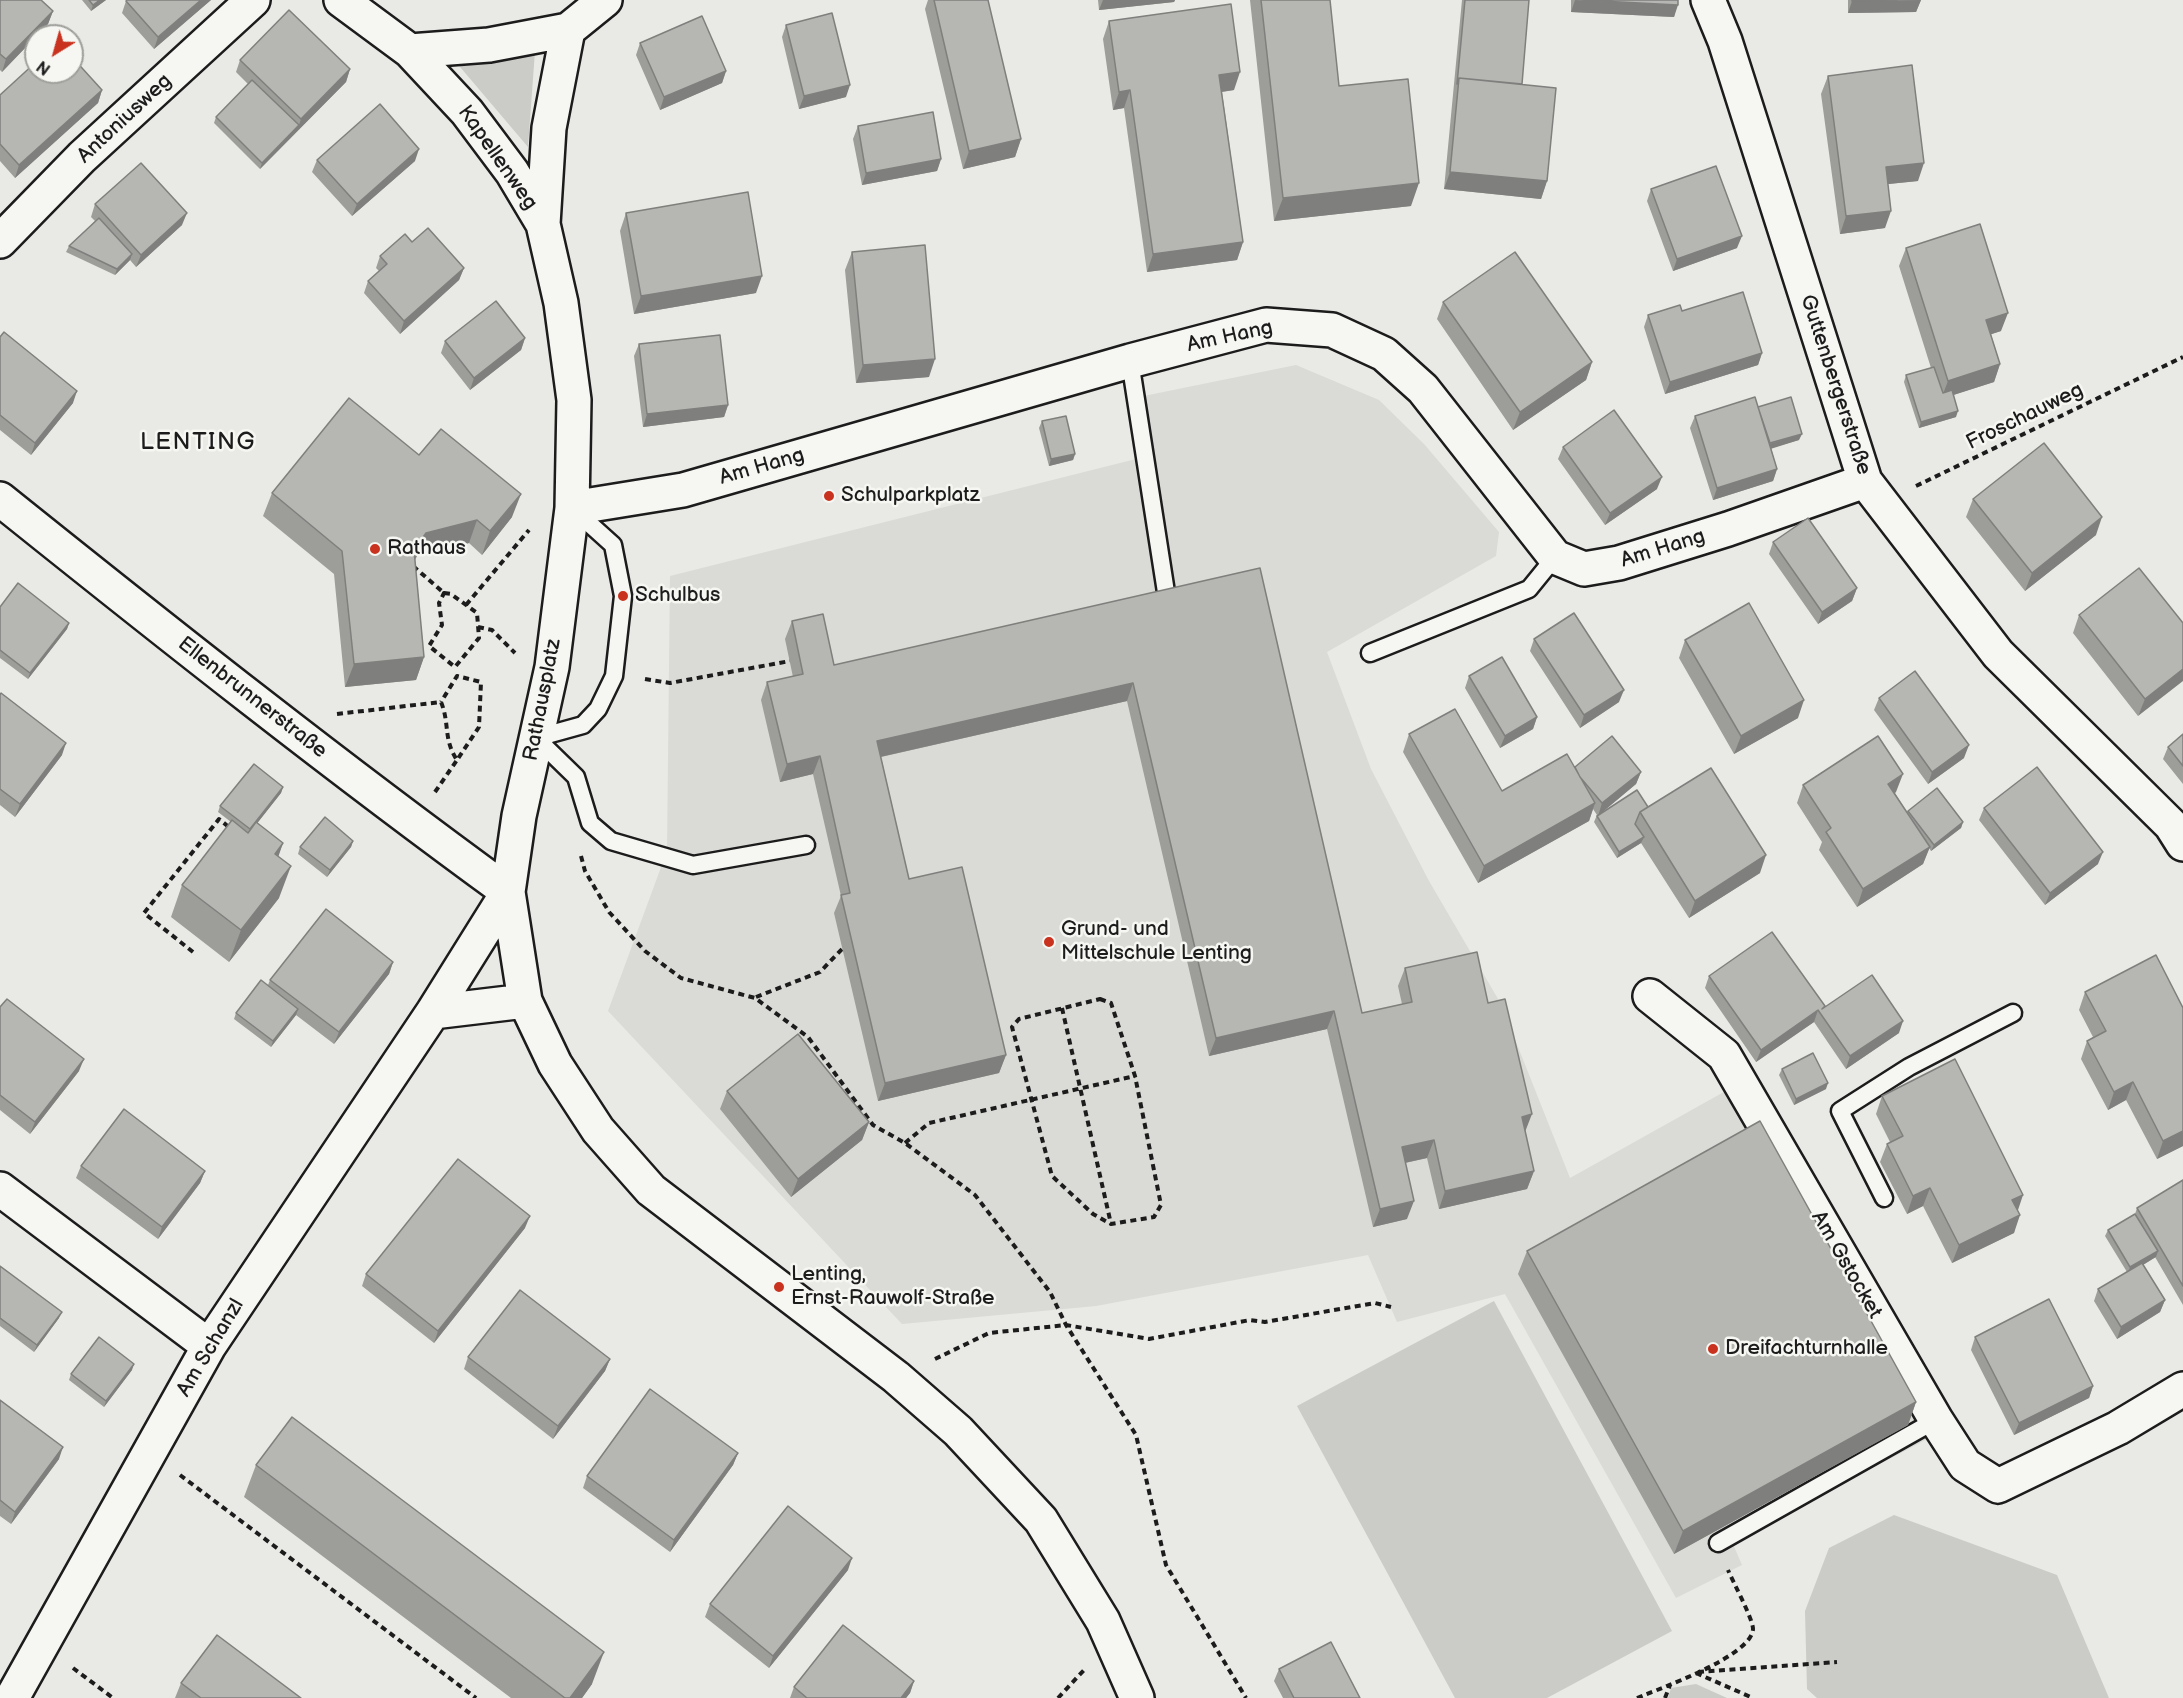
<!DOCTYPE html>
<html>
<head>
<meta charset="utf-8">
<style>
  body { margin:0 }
  #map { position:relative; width:2183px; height:1698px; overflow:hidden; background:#e9e9e5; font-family:"Balsamiq Sans",sans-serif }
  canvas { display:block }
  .north { position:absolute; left:24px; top:24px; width:60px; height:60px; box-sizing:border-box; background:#f6f6f2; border:2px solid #9f9f9c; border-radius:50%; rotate:217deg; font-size:16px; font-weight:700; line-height:24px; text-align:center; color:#1c1c1c }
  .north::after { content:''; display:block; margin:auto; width:21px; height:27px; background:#c8321e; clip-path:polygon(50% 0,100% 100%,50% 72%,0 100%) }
</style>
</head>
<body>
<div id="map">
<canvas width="2183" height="1698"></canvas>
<div class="north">N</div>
</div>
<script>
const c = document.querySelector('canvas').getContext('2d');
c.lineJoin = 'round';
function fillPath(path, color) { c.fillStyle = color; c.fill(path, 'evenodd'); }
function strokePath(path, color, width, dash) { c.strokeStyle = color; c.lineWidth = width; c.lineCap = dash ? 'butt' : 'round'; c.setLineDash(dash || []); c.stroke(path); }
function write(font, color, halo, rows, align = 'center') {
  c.font = font + ' "Balsamiq Sans",sans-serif'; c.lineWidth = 5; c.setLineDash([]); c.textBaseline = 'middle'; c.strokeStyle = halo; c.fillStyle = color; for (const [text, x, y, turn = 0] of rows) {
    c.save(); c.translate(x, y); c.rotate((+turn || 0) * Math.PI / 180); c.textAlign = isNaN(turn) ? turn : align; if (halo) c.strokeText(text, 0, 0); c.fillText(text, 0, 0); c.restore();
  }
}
const built = new Path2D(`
  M1296,365L1379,400L1424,444L1499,532L1496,556L1327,652L1371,769L1429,881L1501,1004L1570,1178L1731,1088L1933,1436L1732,1542L1742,1565L1676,1598L1505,1294L1397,1322L1368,1255L1096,1306L902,1324L608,1011L667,851L670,576L1140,458L1129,399Z`);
const green = new Path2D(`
  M535,51L528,147L455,61Z
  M1494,1301L1672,1631L1547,1698H1455L1297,1406Z
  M1894,1515L2057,1575L2109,1698H1817L1807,1689L1805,1611L1829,1548Z
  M1696,1684L1727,1698H1668L1671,1688Z`);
const path = new Path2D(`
  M1916,486L2183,357
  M413,566L444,593
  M444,593L451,594L477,613L479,638L455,667L429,646L442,625L439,603Z
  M466,605L529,530
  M478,627L492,630L515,653
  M645,679L670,683L790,661
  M337,714L441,702C450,724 443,739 457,760L479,727L481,682L457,676L441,702
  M435,792L457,760
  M581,856L585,871L609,912L645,951L681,978L755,998L808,1037L873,1125L905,1143L975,1195L1050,1292L1066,1325L1136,1435L1166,1565L1246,1698
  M193,952L144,913L219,819L230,828
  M756,997L820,972L843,948
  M1100,999L1111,1003L1135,1076L1161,1205L1154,1217L1111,1224L1093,1214L1052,1176L1012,1027L1019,1019Z
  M1062,1008L1111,1224
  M905,1143L929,1123L1135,1076
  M935,1359L989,1333L1066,1325L1149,1339L1250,1320L1265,1322L1375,1303L1391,1307
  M180,1475L476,1698
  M73,1668L113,1698
  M1698,1672L1837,1662
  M1696,1673L1753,1698
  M1058,1698L1084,1670
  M1637,1698C1661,1688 1752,1656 1753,1629C1753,1619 1733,1582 1728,1570
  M1665,1698L1670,1685`);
const lane = new Path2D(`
  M1130,361L1168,605
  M1370,653L1529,589L1555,557
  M536,738L576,777L590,823L611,841L693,865L806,845
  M536,738L583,725L598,709L614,676L623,596L613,545L572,508
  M1884,1198L1840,1111L1909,1067L2013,1013
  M1718,1543L1936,1420`);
const street = new Path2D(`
  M341,0L410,51L467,112L512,172L543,224L561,303L574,400L572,508L552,667L519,816L508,892L525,1001L555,1064L598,1130L651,1190L896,1377L958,1431L1041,1520L1103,1621L1137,1698
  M1708,0L1725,41L1865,481L1998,654L2171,825L2183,844
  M410,51L489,45L568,30
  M543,224L549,128L568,30L605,0
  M0,241L82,157L253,0
  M0,499C167,633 335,766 508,892
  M572,508L683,490L1130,361L1266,325L1332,330L1384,354L1423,389L1555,557L1584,569L1619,563L1728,529L1865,481
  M1650,996L1724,1055L1936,1420L1965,1465L1998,1486L2118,1428L2183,1389
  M433,1012L525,1001
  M0,1189L209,1346
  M12,1698L209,1346L433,1012L508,892`);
const wall = new Path2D(`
  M0,0L53,11L48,24L2,72L0,70Z
  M82,0H106L91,11Z
  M211,0L154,49L122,13L126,1Z
  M928,0H988L1021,139L1015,157L963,169L925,9Z
  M1098,0H1175L1174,2L1099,10Z
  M1250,0H1330L1339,86L1411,206L1274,221Z
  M1462,0H1529L1522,84L1547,181L1541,199L1444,189Z
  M1571,0H1678L1674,17L1571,12Z
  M1848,0H1921L1916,12L1848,13Z
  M1109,21L1234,90L1222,92L1243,242L1237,260L1147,272L1124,108L1113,110L1103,39Z
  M786,25L846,97L799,109L782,37Z
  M640,43L726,71L722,83L660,110L636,55Z
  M240,60L350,69L346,82L260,169L214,123L216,117L248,84L236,72Z
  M1828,76L1918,181L1888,184L1885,228L1840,234L1821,94Z
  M102,90L98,103L15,178L0,161V95Z
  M858,126L941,159L937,171L862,185L853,139Z
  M317,160L415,161L352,216L312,172Z
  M1651,189L1737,248L1673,271L1647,201Z
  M95,204L182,225L136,267L130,260L115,275L66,252L69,246L95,221L91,217Z
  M626,213L756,293L634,314L620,231Z
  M1906,248L2001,331L1991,334L2000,364L1994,382L1953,395L1956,417L1919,428L1904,382L1906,375L1931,368L1899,266Z
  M852,252L929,377L856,383L845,270Z
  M380,256L464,268L459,280L400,334L364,293L368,281L379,271L376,268Z
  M1443,302L1592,362L1586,380L1513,430L1437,319Z
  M1682,311L1762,353L1758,365L1665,394L1644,327L1648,315Z
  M0,337L73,403L31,455L0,430Z
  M525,338L521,350L470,390L441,353L445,341Z
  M639,344L728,405L724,417L643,427L634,356Z
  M1758,407L1799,440L1771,448L1777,469L1773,481L1713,500L1690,428L1695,416Z
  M1042,421L1075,454L1073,460L1049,466L1039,428Z
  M1563,447L1657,489L1605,525L1558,459Z
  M419,455L512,517L482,555L469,543L417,556L415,560L424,657L416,680L345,687L334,574L263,516L272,493Z
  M1973,499L2096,535L2025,591L1966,517Z
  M1773,542L1857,588L1852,601L1818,624L1769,554Z
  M1260,568L1362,1013L1402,1004L1398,986L1405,968L1488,1003L1525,1132L1534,1171L1527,1189L1439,1209L1427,1158L1405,1163L1407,1219L1373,1227L1327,1029L1209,1056L1127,701L881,757L909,879L1006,1055L999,1073L878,1101L834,913L841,896L813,774L780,782L761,700L767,682L793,677L785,639L792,621L834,665Z
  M0,607L69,623L67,629L28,679L0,658Z
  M2079,615L2183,623L2138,716L2073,633Z
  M1534,639L1619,702L1580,728L1530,651Z
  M1685,640L1798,718L1734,754L1679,658Z
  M1469,676L1537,717L1533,729L1500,748L1465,688Z
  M0,695L62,755L15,817L0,805Z
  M1879,698L1964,758L1928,784L1874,710Z
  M1409,734L1502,791L1575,767L1641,772L1636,784L1602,812L1648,807L1760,873L1689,918L1641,843L1617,858L1594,822L1597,815L1593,809L1589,821L1478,883L1403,752Z
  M2183,734V784L2163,759L2168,747Z
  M1803,785L1896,792L1895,793L1907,812L1908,811L1963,822L1961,828L1931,851L1929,848L1923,864L1857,907L1819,850L1822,842L1797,803Z
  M283,787L281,793L257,823L283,843L278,856L279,898L229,962L171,917L182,885L231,822L218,812L220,806Z
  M1984,808L2098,864L2045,905L1979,820Z
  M353,841L351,847L327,877L298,854L300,847Z
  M393,962L389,974L334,1044L296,1015L271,1047L234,1019L236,1013L268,985L270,980Z
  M1709,976L1824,1008L1899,1033L1846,1069L1814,1022L1756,1062L1705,988Z
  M2085,992L2183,1146L2157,1159L2126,1100L2108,1110L2081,1059L2087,1041L2093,1037L2079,1010Z
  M0,1007L79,1071L30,1134L0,1110Z
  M1782,1069L1826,1089L1794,1105L1779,1075Z
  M727,1091L869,1122L862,1140L791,1197L720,1109Z
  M1882,1096L2018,1210L2014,1233L1952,1263L1923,1206L1907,1214L1880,1162L1887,1144L1890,1142L1876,1114Z
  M81,1166L205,1171L200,1183L158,1239L76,1178Z
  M2183,1180V1305L2155,1257L2143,1265L2165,1300L2160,1312L2117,1339L2094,1301L2098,1289L2127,1272L2105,1236L2108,1230L2135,1214L2137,1208Z
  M525,1228L434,1343L362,1286L366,1274Z
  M1527,1251L1916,1402L1908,1425L1674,1554L1518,1274Z
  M0,1266L59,1318L34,1352L0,1326Z
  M1975,1337L2093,1386L2089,1398L2014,1435L1971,1350Z
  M468,1357L610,1359L605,1371L553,1439L464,1369Z
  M132,1370L104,1407L69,1380L71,1374Z
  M0,1400L59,1459L11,1524L0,1516Z
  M738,1453L733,1465L670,1552L583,1488L587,1476Z
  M256,1465L592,1684L582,1698H511L244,1497Z
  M848,1570L769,1668L705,1617L710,1604Z
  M1279,1669L1360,1698H1283L1274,1681Z
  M914,1681L910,1693L906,1698H790L794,1687Z
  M181,1683L301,1698H175Z`);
const shadedWall = new Path2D(`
  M100,0H106L91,11L93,5Z
  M201,0H211L154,49L158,37Z
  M1103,0H1175L1174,2L1099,10Z
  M1575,0L1678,5L1674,17L1571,12Z
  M1921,0L1916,12L1848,13L1852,1Z
  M53,11L48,24L2,72L6,59Z
  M350,69L346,82L260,169L262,163L299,125L301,119Z
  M726,71L722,83L660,110L664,97Z
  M1240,72L1234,90L1213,93L1219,75Z
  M850,85L846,97L799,109L804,96Z
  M102,90L98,103L15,178L19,165Z
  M1130,90L1124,108L1113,110L1119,92Z
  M1021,139L1015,157L963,169L969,151Z
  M419,149L415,161L352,216L357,204Z
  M941,159L937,171L862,185L866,173Z
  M1924,163L1918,181L1879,185L1886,167Z
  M1450,172L1547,181L1541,199L1444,189Z
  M1419,183L1411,206L1274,221L1283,198Z
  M1891,211L1885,228L1840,234L1846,216Z
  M187,213L182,225L136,267L141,255Z
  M1742,236L1737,248L1673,271L1677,259Z
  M1243,242L1237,260L1147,272L1153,254Z
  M132,254L130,260L115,275L117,269Z
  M464,268L459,280L400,334L404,321Z
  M762,276L756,293L634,314L641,296Z
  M2008,313L2001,331L1980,338L1986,320Z
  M525,338L521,350L470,390L474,378Z
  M1762,353L1758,365L1665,394L1670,382Z
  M935,359L929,377L856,383L863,365Z
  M1592,362L1586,380L1513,430L1520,412Z
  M2000,364L1994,382L1941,399L1948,381Z
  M77,391L73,403L31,455L35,443Z
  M728,405L724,417L643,427L647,414Z
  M1958,411L1956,417L1919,428L1921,422Z
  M1802,434L1799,440L1764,451L1766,445Z
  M1075,454L1073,460L1049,466L1051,459Z
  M1777,469L1773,481L1713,500L1717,488Z
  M1662,477L1657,489L1605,525L1610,513Z
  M521,494L512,517L482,555L490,531Z
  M2102,517L2096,535L2025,591L2032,573Z
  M477,520L469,543L417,556L405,573L414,550L426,533Z
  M1857,588L1852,601L1818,624L1822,612Z
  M69,623L67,629L28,679L30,673Z
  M424,657L416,680L345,687L354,664Z
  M2183,669V681L2138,716L2145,699Z
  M1133,683L1127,701L871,759L877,741Z
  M1624,690L1619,702L1580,728L1584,715Z
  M1804,700L1798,718L1734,754L1741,736Z
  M1537,717L1533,729L1500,748L1505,736Z
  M66,743L62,755L15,817L20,804Z
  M1969,745L1964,758L1928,784L1932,772Z
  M820,756L813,774L780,782L787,764Z
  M1641,772L1636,784L1598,816L1602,803Z
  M1903,774L1896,792L1882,801L1888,784Z
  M283,787L281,793L248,835L250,829Z
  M1595,803L1589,821L1478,883L1484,866Z
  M1963,822L1961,828L1931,851L1934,845Z
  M1644,837L1641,843L1617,858L1619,852Z
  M353,841L351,847L327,877L330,870Z
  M283,843L272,875L275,854Z
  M1930,847L1923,864L1857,907L1863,889Z
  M2103,852L2098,864L2045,905L2050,893Z
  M1766,855L1760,873L1689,918L1695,901Z
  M291,866L279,898L229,962L241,930Z
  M393,962L389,974L334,1044L339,1032Z
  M298,1009L296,1015L271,1047L273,1041Z
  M1818,1010L1814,1022L1756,1062L1761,1050Z
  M1334,1011L1327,1029L1209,1056L1216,1038Z
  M1903,1021L1899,1033L1846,1069L1850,1056Z
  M1006,1055L999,1073L878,1101L885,1083Z
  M84,1059L79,1071L30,1134L35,1122Z
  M2133,1082L2126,1100L2108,1110L2114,1092Z
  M1828,1083L1826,1089L1794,1105L1796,1099Z
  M1532,1114L1525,1132L1522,1117Z
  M869,1122L862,1140L791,1197L798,1179Z
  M2183,1131V1146L2157,1159L2163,1141Z
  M1434,1140L1427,1158L1395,1165L1402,1147Z
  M205,1171L200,1183L158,1239L162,1227Z
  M1534,1171L1527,1189L1439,1209L1445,1191Z
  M1930,1188L1923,1206L1907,1214L1913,1196Z
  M2023,1195L2017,1213L2012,1200Z
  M1414,1201L1407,1219L1373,1227L1380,1209Z
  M2020,1215L2014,1233L1952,1263L1959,1245Z
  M530,1216L525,1228L434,1343L438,1331Z
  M2158,1251L2156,1257L2128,1274L2130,1267Z
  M2165,1300L2160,1312L2117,1339L2121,1327Z
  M62,1312L59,1318L34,1352L37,1345Z
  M610,1359L605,1371L553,1439L558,1426Z
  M134,1364L132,1370L104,1407L106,1401Z
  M2093,1386L2089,1398L2014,1435L2019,1423Z
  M1916,1402L1908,1425L1674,1554L1683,1531Z
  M63,1447L59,1459L11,1524L15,1512Z
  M738,1453L733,1465L670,1552L674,1540Z
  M852,1558L848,1570L769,1668L773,1656Z
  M604,1652L592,1684L582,1698H570Z
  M914,1681L910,1693L906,1698H901Z`);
const building = new Path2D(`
  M0,0H41L53,11L6,59L0,54Z
  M89,0H100L93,5Z
  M127,0H201L158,37L126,1Z
  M934,0H988L1021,139L969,151Z
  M1261,0H1330L1339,86L1408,79L1419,183L1283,198Z
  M1465,0H1529L1522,84L1459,78L1457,84Z
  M1582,0H1678V5Z
  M1852,0H1897L1852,1Z
  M1231,4L1240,72L1219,75L1243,242L1153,254L1130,90L1119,92L1109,21Z
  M289,10L350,69L301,119L240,60Z
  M832,13L850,85L804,96L786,25Z
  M702,16L726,71L664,97L640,43Z
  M72,57L102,90L19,165L0,144V95L36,62V72H72Z
  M1912,65L1924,163L1886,167L1891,211L1846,216L1828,76Z
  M1459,78L1556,88L1547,181L1450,172Z
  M252,80L299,125L262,163L216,117Z
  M380,104L419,149L357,204L317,160Z
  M933,112L941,159L866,173L858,126Z
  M141,163L187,213L141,255L95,204Z
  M1716,166L1742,236L1677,259L1651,189Z
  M748,192L762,276L641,296L626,213Z
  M99,218L132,254L117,269L69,246Z
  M1980,224L2008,313L1986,320L2000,364L1948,381L1906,248Z
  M428,228L464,268L404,321L368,281L387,264L380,256L405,234L412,242Z
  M925,245L935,359L863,365L852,252Z
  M1515,252L1592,362L1520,412L1443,302Z
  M1743,292L1762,353L1670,382L1648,315L1680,305L1682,311Z
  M496,301L525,338L474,378L445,341Z
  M4,332L77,391L35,443L0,415V337Z
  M720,335L728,405L647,414L639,344Z
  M1934,367L1943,393L1952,390L1958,411L1921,422L1906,375Z
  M1755,397L1777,469L1717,488L1695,416Z
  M1791,397L1802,434L1770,443L1758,407Z
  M349,398L419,455L441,429L521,494L490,531L477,520L426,533L414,550L424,657L354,664L342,551L272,493Z
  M1614,410L1662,477L1610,513L1563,447Z
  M1066,416L1075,454L1051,459L1042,421Z
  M2044,443L2102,517L2032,573L1973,499Z
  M1808,518L1857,588L1822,612L1773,542Z
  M1260,568L1362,1013L1412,1002L1405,968L1477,952L1488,1003L1505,999L1532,1114L1522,1117L1534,1171L1445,1191L1434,1140L1402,1147L1414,1201L1380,1209L1334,1011L1216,1038L1133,683L877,741L909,879L962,867L1006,1055L885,1083L841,895L850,893L820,756L787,764L767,682L803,674L792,621L823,614L834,665Z
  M2139,568L2183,623V669L2145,699L2079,615Z
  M18,583L69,623L30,673L0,650V607Z
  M1749,603L1804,700L1741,736L1685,640Z
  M1574,613L1624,690L1584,715L1534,639Z
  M1502,657L1537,717L1505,736L1469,676Z
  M1915,671L1969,745L1932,772L1879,698Z
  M1,693L66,743L20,804L0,789V695Z
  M1455,709L1502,791L1567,754L1595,803L1484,866L1409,734Z
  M2183,734V766L2168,747Z
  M1612,736L1641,772L1602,803L1580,777L1575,767Z
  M1878,736L1903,774L1888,784L1930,847L1863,889L1826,832L1831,828L1803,785Z
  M254,764L283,787L250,829L220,806Z
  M2037,767L2103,852L2050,893L1984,808Z
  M1711,768L1766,855L1695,901L1640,812Z
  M1937,788L1963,822L1934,845L1908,811Z
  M1637,790L1648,807L1640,812L1635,824L1644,837L1619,852L1597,816Z
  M325,817L353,841L330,870L300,847Z
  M232,820L248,833L256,822L283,843L275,854L291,866L241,930L182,885Z
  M326,909L393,962L339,1032L270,980Z
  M1772,932L1825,1006L1822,1009L1872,975L1903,1021L1850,1056L1818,1010L1761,1050L1709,976Z
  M2156,955L2183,1008V1131L2163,1141L2133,1082L2114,1092L2087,1041L2106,1031L2085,992Z
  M261,980L298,1009L273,1041L236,1013Z
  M7,999L84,1059L35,1122L0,1095V1007Z
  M798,1034L869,1122L798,1179L727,1091Z
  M1813,1053L1828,1083L1796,1099L1782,1069Z
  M1955,1059L2023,1195L2012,1200L2020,1215L1959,1245L1930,1188L1913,1196L1887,1144L1903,1136L1882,1096Z
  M124,1109L205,1171L162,1227L81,1166Z
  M1760,1121L1916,1402L1683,1531L1527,1251Z
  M458,1159L530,1216L438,1331L366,1274Z
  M2183,1180V1286L2137,1208Z
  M2135,1214L2158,1251L2130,1267L2108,1230Z
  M2142,1263L2165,1300L2121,1327L2098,1289Z
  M0,1266L62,1312L37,1345L0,1318Z
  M520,1290L610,1359L558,1426L468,1357Z
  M2049,1299L2093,1386L2019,1423L1975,1337Z
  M99,1337L134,1364L106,1401L71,1374Z
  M650,1389L738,1453L674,1540L587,1476Z
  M0,1400L63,1447L15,1512L0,1500Z
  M292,1417L604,1652L570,1698H565L256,1465Z
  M788,1506L852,1558L773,1656L710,1604Z
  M843,1625L914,1681L901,1698H807L794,1687Z
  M217,1635L301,1698H201L181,1683Z
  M1331,1642L1360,1698H1294L1279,1669Z`);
const markers = [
  [829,496,6,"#c8321e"],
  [375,549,6,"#c8321e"],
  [623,596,6,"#c8321e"],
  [1049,942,6,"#c8321e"],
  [779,1287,6,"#c8321e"],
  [1713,1349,6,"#c8321e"]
];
const streetNames = [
  ["Antoniusweg",125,119,-43],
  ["Kapellenweg",497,158,55],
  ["Am Hang",1230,337,-12],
  ["Guttenbergerstraße",1835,385,72],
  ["Froschauweg",2025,417,-26],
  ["Am Hang",762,467,-16],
  ["Am Hang",1663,549,-17],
  ["Ellenbrunnerstraße",252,698,38],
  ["Rathausplatz",543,700,-79],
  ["Am Gstocket",1846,1265,60],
  ["Am Schanzl",211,1348,-59]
];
const poiNames = [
  ["Schulparkplatz",841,496],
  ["Rathaus",387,549],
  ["Schulbus",635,596],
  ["Grund- und",1061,930],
  ["Mittelschule Lenting",1061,954],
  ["Lenting,",791,1275],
  ["Ernst-Rauwolf-Straße",791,1299],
  ["Dreifachturnhalle",1725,1349]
];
const quarterNames = [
  ["LENTING",198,443]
];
fillPath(built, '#dadad6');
fillPath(green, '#cbcbc7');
strokePath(lane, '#1c1c1c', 21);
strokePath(street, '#1c1c1c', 38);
strokePath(path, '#1c1c1c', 4, [6, 4.5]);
strokePath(lane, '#f6f6f2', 16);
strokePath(street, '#f6f6f2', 33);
fillPath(wall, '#9d9d9a');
fillPath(shadedWall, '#7f7f7d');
fillPath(building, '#b6b6b3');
strokePath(building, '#7f7f7d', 1.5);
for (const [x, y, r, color] of markers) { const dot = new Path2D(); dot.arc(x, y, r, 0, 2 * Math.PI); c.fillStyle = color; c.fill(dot); strokePath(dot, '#f6f6f2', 2); }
write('21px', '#1c1c1c', '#f6f6f2', streetNames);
write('21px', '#1c1c1c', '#f6f6f2', poiNames, 'left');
c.letterSpacing = '1.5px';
write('24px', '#1c1c1c', '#f6f6f2', quarterNames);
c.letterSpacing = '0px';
</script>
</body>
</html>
